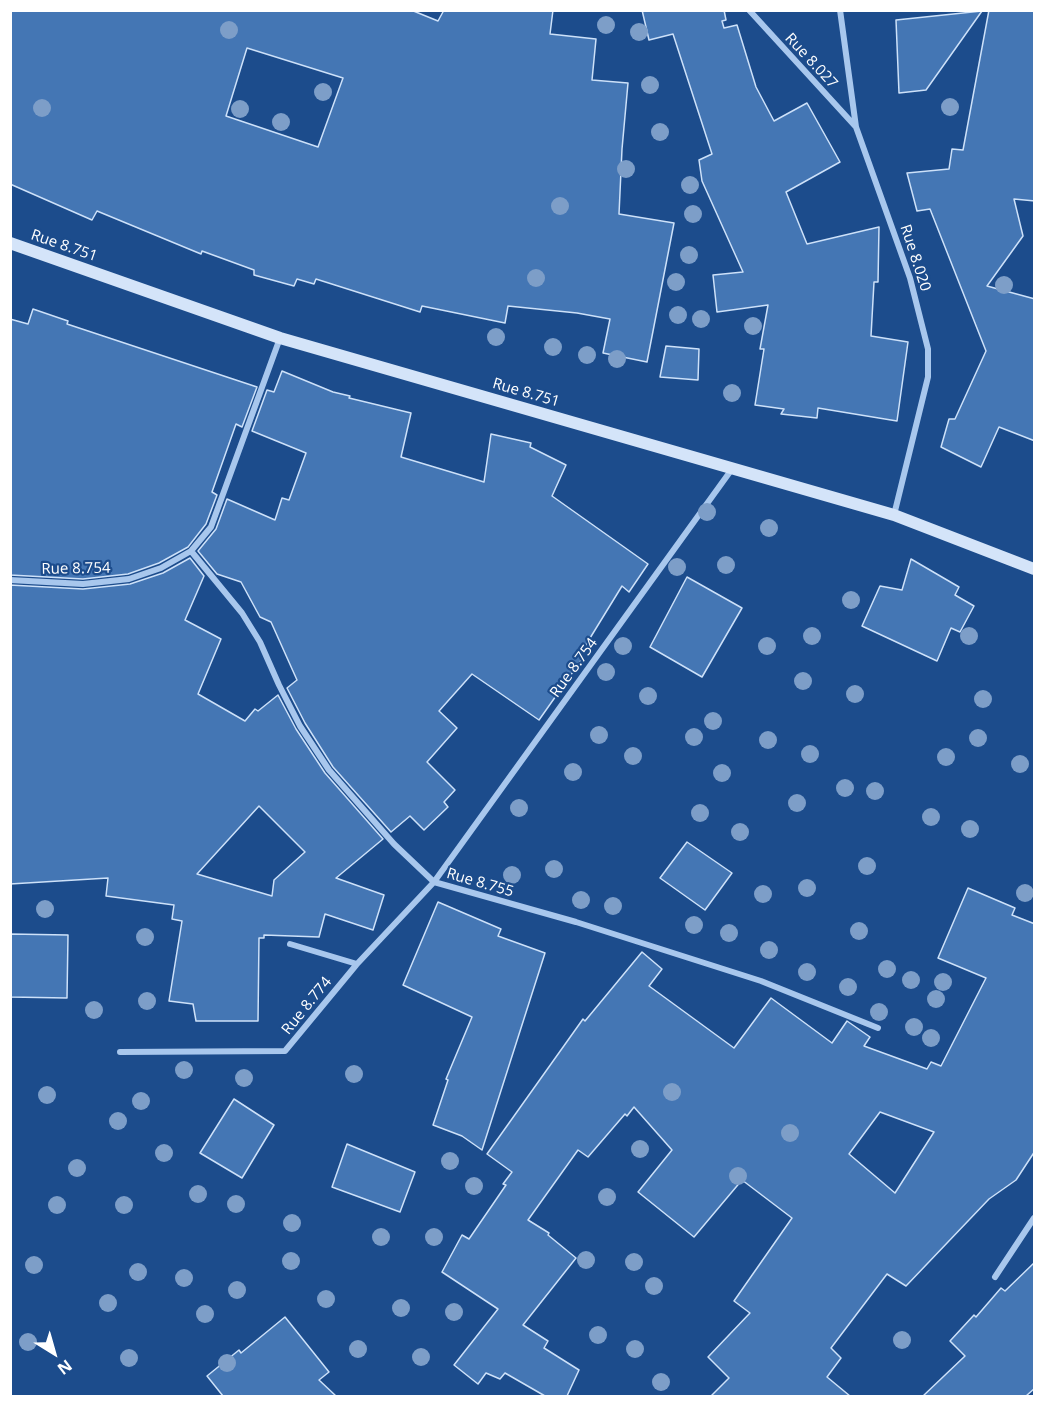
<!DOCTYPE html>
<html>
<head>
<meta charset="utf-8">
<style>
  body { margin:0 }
  #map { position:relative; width:1045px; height:1407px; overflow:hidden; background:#1c4c8c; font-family:"Open Sans",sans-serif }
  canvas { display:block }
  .frame { position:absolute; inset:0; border:12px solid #fff; pointer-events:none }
  .north { position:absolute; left:24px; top:1323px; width:60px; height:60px; -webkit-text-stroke:4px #1c4c8c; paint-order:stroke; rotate:143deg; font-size:16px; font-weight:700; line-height:24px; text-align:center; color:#fff }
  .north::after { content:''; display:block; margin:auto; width:21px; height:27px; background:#fff; clip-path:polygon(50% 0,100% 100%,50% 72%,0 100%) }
</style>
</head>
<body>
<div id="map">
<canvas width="1045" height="1407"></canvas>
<div class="frame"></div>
<div class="north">N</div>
</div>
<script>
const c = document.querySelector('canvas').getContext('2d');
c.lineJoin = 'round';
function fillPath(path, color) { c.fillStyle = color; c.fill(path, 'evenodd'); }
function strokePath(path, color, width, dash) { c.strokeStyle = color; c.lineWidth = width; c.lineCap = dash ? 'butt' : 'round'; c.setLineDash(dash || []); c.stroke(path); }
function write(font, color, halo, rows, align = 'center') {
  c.font = font + ' "Open Sans",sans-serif'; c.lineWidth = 4.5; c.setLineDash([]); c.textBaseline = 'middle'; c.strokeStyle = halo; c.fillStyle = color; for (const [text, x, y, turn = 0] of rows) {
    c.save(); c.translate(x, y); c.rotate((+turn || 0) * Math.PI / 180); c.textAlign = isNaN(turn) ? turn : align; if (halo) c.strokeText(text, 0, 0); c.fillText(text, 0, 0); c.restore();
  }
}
const building = new Path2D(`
  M10,10H411L438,21L444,10H553L550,34L596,39L592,80L628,83L622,149L619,214L674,223L647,362L603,353L610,319L577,313L508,306L505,323L422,306L420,312L316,279L314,284L297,279L294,286L254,275V270L202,251L201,254L97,211L92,220L10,184ZM247,48L343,78L318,147L226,116Z
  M642,10H724L726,20L722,21L724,28L737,25L756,87L774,121L807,103L840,162L786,192L807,244L879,227L878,282H874L871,336L908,342L897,421L818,408L817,418L781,414L784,409L755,405L764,349H760L768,305L717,312L713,275L743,272L702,181L699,160L712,154L673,34L649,40Z
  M989,10H1035V201L1014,199L1023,236L987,286L1035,299V441L999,427L981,467L941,447L949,419H955L986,351L930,209L917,211L907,173L949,169L952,149L963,150Z
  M982,11L926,90L899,93L896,20Z
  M33,309L68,321L67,324L257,387L242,427L236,424L212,492L217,495L206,524L188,547L159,563L128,574L83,579L10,575V319L28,324Z
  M666,346L699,349L698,380L660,377Z
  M282,371L333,392L350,396L349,398L411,413L401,457L484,482L491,434L531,443L530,447L566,465L552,496L648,564L629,592L622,586L579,656L582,659L539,720L472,674L439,711L457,728L427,762L455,790L444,802L448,807L424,830L410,816L391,832L333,767L305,723L287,688L297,680L271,622L260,617L241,582L217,574L198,551L216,529L227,499L275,520L282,498L289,500L306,453L252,431L267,390L274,392Z
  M190,558L204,576L185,620L221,639L198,694L245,721L255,709L258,711L278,695L296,729L325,773L383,839L336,878L384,895L373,930L325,914L319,937L264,935V938H259L258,1021H196L193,1004L169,1001L182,921L172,919L174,905L106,896L108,878L10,884V585L83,589L130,584L163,573ZM259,806L305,852L274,880L272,896L197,874Z
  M911,559L959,587L955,595L974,606L960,632L951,628L937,661L862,626L880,586L902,590Z
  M687,577L742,608L702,677L650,647Z
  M687,842L732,873L705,910L660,878Z
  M968,888L1015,908L1012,915L1035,924V1151L1016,1180L989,1199L906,1286L887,1274L831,1348L841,1358L827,1377L850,1396H711L729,1378L708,1357L750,1313L734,1301L792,1218L742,1180L694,1237L638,1192L672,1150L634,1107L627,1116L625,1114L588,1157L578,1150L528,1220L549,1233L548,1235L576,1258L523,1325L548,1341L544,1348L579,1370L567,1396H545L505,1373L500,1379L486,1373L478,1384L454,1365L498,1309L442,1272L462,1235L469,1239L506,1185L503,1184L512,1172L487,1154L583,1019L585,1021L642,952L662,969L649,986L734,1048L771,998L832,1043L847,1021L870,1037L864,1046L927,1069L931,1062L941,1066L986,978L938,958ZM880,1112L934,1132L895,1193L849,1154Z
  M438,902L501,929L498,936L545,953L482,1150L462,1136L433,1125L448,1080L446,1079L472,1017L403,985Z
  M10,934L68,935L67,998L10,997Z
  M234,1099L274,1125L242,1178L200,1153Z
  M347,1144L415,1172L400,1212L332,1187Z
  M1035,1262V1388L1026,1396H923L965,1356L950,1341L974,1315L976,1317L1001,1288L1005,1291Z
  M285,1317L329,1372L319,1380L336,1396H223L207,1376L239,1350L241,1353Z`);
const minor = new Path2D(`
  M749,10L856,127
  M840,10L856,127L910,278L928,349V377L894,515
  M191,551L242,613L260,642L279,685L300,726L329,770L394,844L434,882L576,922L761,981L878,1028
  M10,580L83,584L129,579L161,568L191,551L211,527L280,338
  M290,944L357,964
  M120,1052L285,1051L357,964L434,882L732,469
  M995,1277L1034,1218`);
const secondary = new Path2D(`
  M10,243L280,338L894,515L1034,569`);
const trees = [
  [606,25],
  [229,30],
  [639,32],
  [650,85],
  [323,92],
  [950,107],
  [42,108],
  [240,109],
  [281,122],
  [660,132],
  [626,169],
  [690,185],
  [560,206],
  [693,214],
  [689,255],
  [536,278],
  [676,282],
  [1004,285],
  [678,315],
  [701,319],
  [753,326],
  [496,337],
  [553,347],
  [587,355],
  [617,359],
  [732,393],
  [707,512],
  [769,528],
  [726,565],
  [677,567],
  [851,600],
  [812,636],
  [969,636],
  [623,646],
  [767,646],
  [606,672],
  [803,681],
  [855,694],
  [648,696],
  [983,699],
  [713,721],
  [599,735],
  [694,737],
  [978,738],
  [768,740],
  [810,754],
  [633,756],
  [946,757],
  [1020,764],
  [573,772],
  [722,773],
  [845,788],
  [875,791],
  [797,803],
  [519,808],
  [700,813],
  [931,817],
  [970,829],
  [740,832],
  [867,866],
  [554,869],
  [512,875],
  [807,888],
  [1025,893],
  [763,894],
  [581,900],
  [613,906],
  [45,909],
  [694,925],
  [859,931],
  [729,933],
  [145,937],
  [769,950],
  [887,969],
  [807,972],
  [911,980],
  [943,982],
  [848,987],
  [936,999],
  [147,1001],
  [94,1010],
  [879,1012],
  [914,1027],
  [931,1038],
  [184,1070],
  [354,1074],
  [244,1078],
  [672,1092],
  [47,1095],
  [141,1101],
  [118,1121],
  [790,1133],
  [640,1149],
  [164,1153],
  [450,1161],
  [77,1168],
  [738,1176],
  [474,1186],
  [198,1194],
  [607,1197],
  [236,1204],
  [57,1205],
  [124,1205],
  [292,1223],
  [381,1237],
  [434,1237],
  [586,1260],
  [291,1261],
  [634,1262],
  [34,1265],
  [138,1272],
  [184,1278],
  [654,1286],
  [237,1290],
  [326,1299],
  [108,1303],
  [401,1308],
  [454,1312],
  [205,1314],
  [598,1335],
  [902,1340],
  [28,1342],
  [358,1349],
  [635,1349],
  [421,1357],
  [129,1358],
  [227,1363],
  [661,1382]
];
const streetNames = [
  ["Rue 8.027",811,61,47],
  ["Rue 8.751",64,246,19],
  ["Rue 8.020",915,258,72],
  ["Rue 8.751",526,393,16],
  ["Rue 8.754",76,569,-1],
  ["Rue 8.754",574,668,-54],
  ["Rue 8.755",480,883,16],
  ["Rue 8.774",307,1006,-51]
];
fillPath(building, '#4476b4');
strokePath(building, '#cde1f9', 1.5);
strokePath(minor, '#a8c7ed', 6);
strokePath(secondary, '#d4e4f9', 12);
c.fillStyle = '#7d9ec8';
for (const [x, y] of trees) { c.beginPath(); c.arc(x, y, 9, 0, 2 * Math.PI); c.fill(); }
write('15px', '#fff', '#1c4c8c', streetNames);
</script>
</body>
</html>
